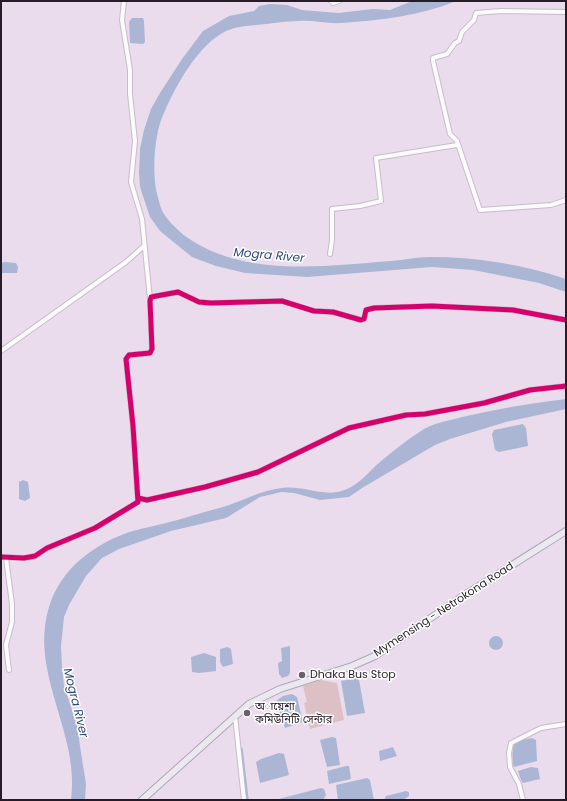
<!DOCTYPE html>
<html>
<head>
<meta charset="utf-8">
<style>
  body { margin:0 }
  #map { position:relative; width:567px; height:801px; overflow:hidden; background:#eadced; font-family:Poppins,sans-serif }
  canvas { display:block }
  .frame { position:absolute; inset:0; border:2px solid #251c27; pointer-events:none }
</style>
</head>
<body>
<div id="map">
<canvas width="567" height="801"></canvas>
<div class="frame"></div>
</div>
<script>
const c = document.querySelector('canvas').getContext('2d');
c.lineJoin = 'round';
function fillPath(path, color) { c.fillStyle = color; c.fill(path, 'evenodd'); }
function strokePath(path, color, width, dash) { c.strokeStyle = color; c.lineWidth = width; c.lineCap = dash ? 'butt' : 'round'; c.setLineDash(dash || []); c.stroke(path); }
function write(font, color, halo, rows, align = 'center') {
  c.font = font + ' Poppins,"Noto Sans Bengali",sans-serif'; c.lineWidth = 3; c.setLineDash([]); c.textBaseline = 'middle'; c.strokeStyle = halo; c.fillStyle = color; for (const [text, x, y, turn = 0] of rows) {
    c.save(); c.translate(x, y); c.rotate((+turn || 0) * Math.PI / 180); c.textAlign = isNaN(turn) ? turn : align; if (halo) c.strokeText(text, 0, 0); c.fillText(text, 0, 0); c.restore();
  }
}
const green = new Path2D(`
  M321,680L337,683L344,720L310,729L304,703L307,702L303,686Z`);
const water = new Path2D(`
  M412,1H456C420,16 381,20 342,23C327,24 313,20 299,21C284,21 270,24 256,25C245,26 235,27 226,31C198,45 176,85 164,113C154,134 152,171 157,194C159,200 160,208 164,214C169,222 178,230 185,236C243,278 324,266 391,261C404,260 416,257 430,257C476,257 522,264 566,279V292L539,283L473,270L432,267L307,277L245,273L216,266L192,257L160,231L150,217L140,187L139,172L140,149L144,130L151,109L160,93L182,59L203,31L229,16L254,11L259,6L270,4L287,5L302,10L338,13L373,9L390,10Z
  M132,18H143L144,21L145,42L143,44L130,43L129,22Z
  M5,262L16,263L18,267L17,273H1V263Z
  M566,399V409L506,422L450,439L435,445L362,488L349,497L320,500L294,493L281,492L273,494L260,497L226,518L171,531L119,549L102,558L86,576L69,605L64,617L61,646L62,667L64,686L77,725L80,746L86,784L85,800H71C81,733 27,672 50,604C61,570 92,546 124,534C137,529 150,527 162,524C183,519 203,512 223,507C243,501 261,490 282,488C305,485 325,499 347,489C361,483 369,471 380,462C393,451 407,440 421,431C432,423 449,421 462,417C496,409 531,403 566,399Z
  M523,424L526,428L528,446L499,452L495,450L492,434L494,430Z
  M23,480L28,482L30,498L25,501L19,499V482Z
  M489 643a7 7 0 1 1 14 0a7 7 0 1 1-14 0Z
  M290,646V673L288,676L282,678L279,674L278,663L282,661L281,648Z
  M228,647L231,649L233,664L223,667L220,662V649Z
  M204,653L216,657V671L199,673L192,672L191,657Z
  M356,678L359,680L365,713L347,716L341,681Z
  M292,694L297,697L303,722L285,728L276,701L283,696Z
  M332,737L336,738L340,765L327,767L320,740Z
  M527,739L532,738L536,740L537,761L514,767C512,762 511,745 517,741C519,740 524,739 527,739Z
  M393,747L397,756L380,761L379,751Z
  M279,753L284,754L289,775L260,783L256,762L261,759Z
  M346,766H349L351,779L329,784L327,771Z
  M531,767L538,768L540,779L523,783L521,780L518,771Z
  M367,778L370,780L374,800H338L336,785Z
  M321,788L324,789L326,795L323,800H275Z
  M406,791L409,792V796L403,800H384L386,796Z`);
const canal = new Path2D(`
  M241,749L247,800`);
const street = new Path2D(`
  M124,1L122,20L130,70V94L135,141L131,182L142,219L150,299
  M331,1L333,3L339,1
  M566,12L501,11L476,13L474,20L462,32L459,41L455,43L447,54L433,58V61L450,134L457,141L480,210L551,205L566,200
  M330,254L332,240V209L360,206L381,201L376,158L457,145
  M1,351L126,262L144,246
  M138,498L147,500L205,487L258,472L349,428L406,415L425,414L484,403L530,390L566,386
  M1,557L24,558L35,556L47,548L95,528L138,502L133,426L126,359L129,355L150,353L152,349L150,301L151,297L178,292L199,302L211,303L282,301L314,311L333,312L361,320L364,319L366,310L374,308L432,306L513,310L566,320
  M6,558L12,604V622L6,645L9,670
  M235,716L244,800
  M523,800L519,784L510,767L509,753L511,743L541,728L566,724`);
const primary = new Path2D(`
  M142,800L249,704L280,689L352,666L375,656L460,598L566,531`);
const cycleway = new Path2D(`
  M138,498L147,500L205,487L258,472L349,428L406,415L425,414L484,403L530,390L566,386
  M1,557L24,558L35,556L47,548L95,528L138,502L133,426L126,359L129,355L150,353L152,349L150,301L151,297L178,292L199,302L211,303L282,301L314,311L333,312L361,320L364,319L366,310L374,308L432,306L513,310L566,320`);
const markers = [
  [302,675,4,"#6a5f6c"],
  [247,713,4,"#6a5f6c"]
];
const streetNames = [
  ["Mymensing - Netrokona Road",444,610,-33]
];
const poiNames = [
  ["Dhaka Bus Stop",310,675],
  ["অায়েশা",255,707],
  ["কমিউনিটি সেন্টার",255,720]
];
const waterNames = [
  ["Mogra River",269,256,5],
  ["Mogra River",75,703,76]
];
fillPath(green, '#ddc0c6');
fillPath(water, '#abb6d4');
strokePath(canal, '#abb6d4', 3.5);
strokePath(street, '#c7bcc9', 6);
strokePath(primary, '#aea6b8', 8);
strokePath(street, '#fcfafc', 4);
strokePath(primary, '#ece8f0', 6);
strokePath(cycleway, '#d6006c', 5);
for (const [x, y, r, color] of markers) { const dot = new Path2D(); dot.arc(x, y, r, 0, 2 * Math.PI); c.fillStyle = color; c.fill(dot); strokePath(dot, '#fff', 1.5); }
write('11px', '#251c27', '#fff', streetNames);
write('11px', '#251c27', '#fff', poiNames, 'left');
write('italic 12px', '#2d4979', '#fff', waterNames);
</script>
</body>
</html>
